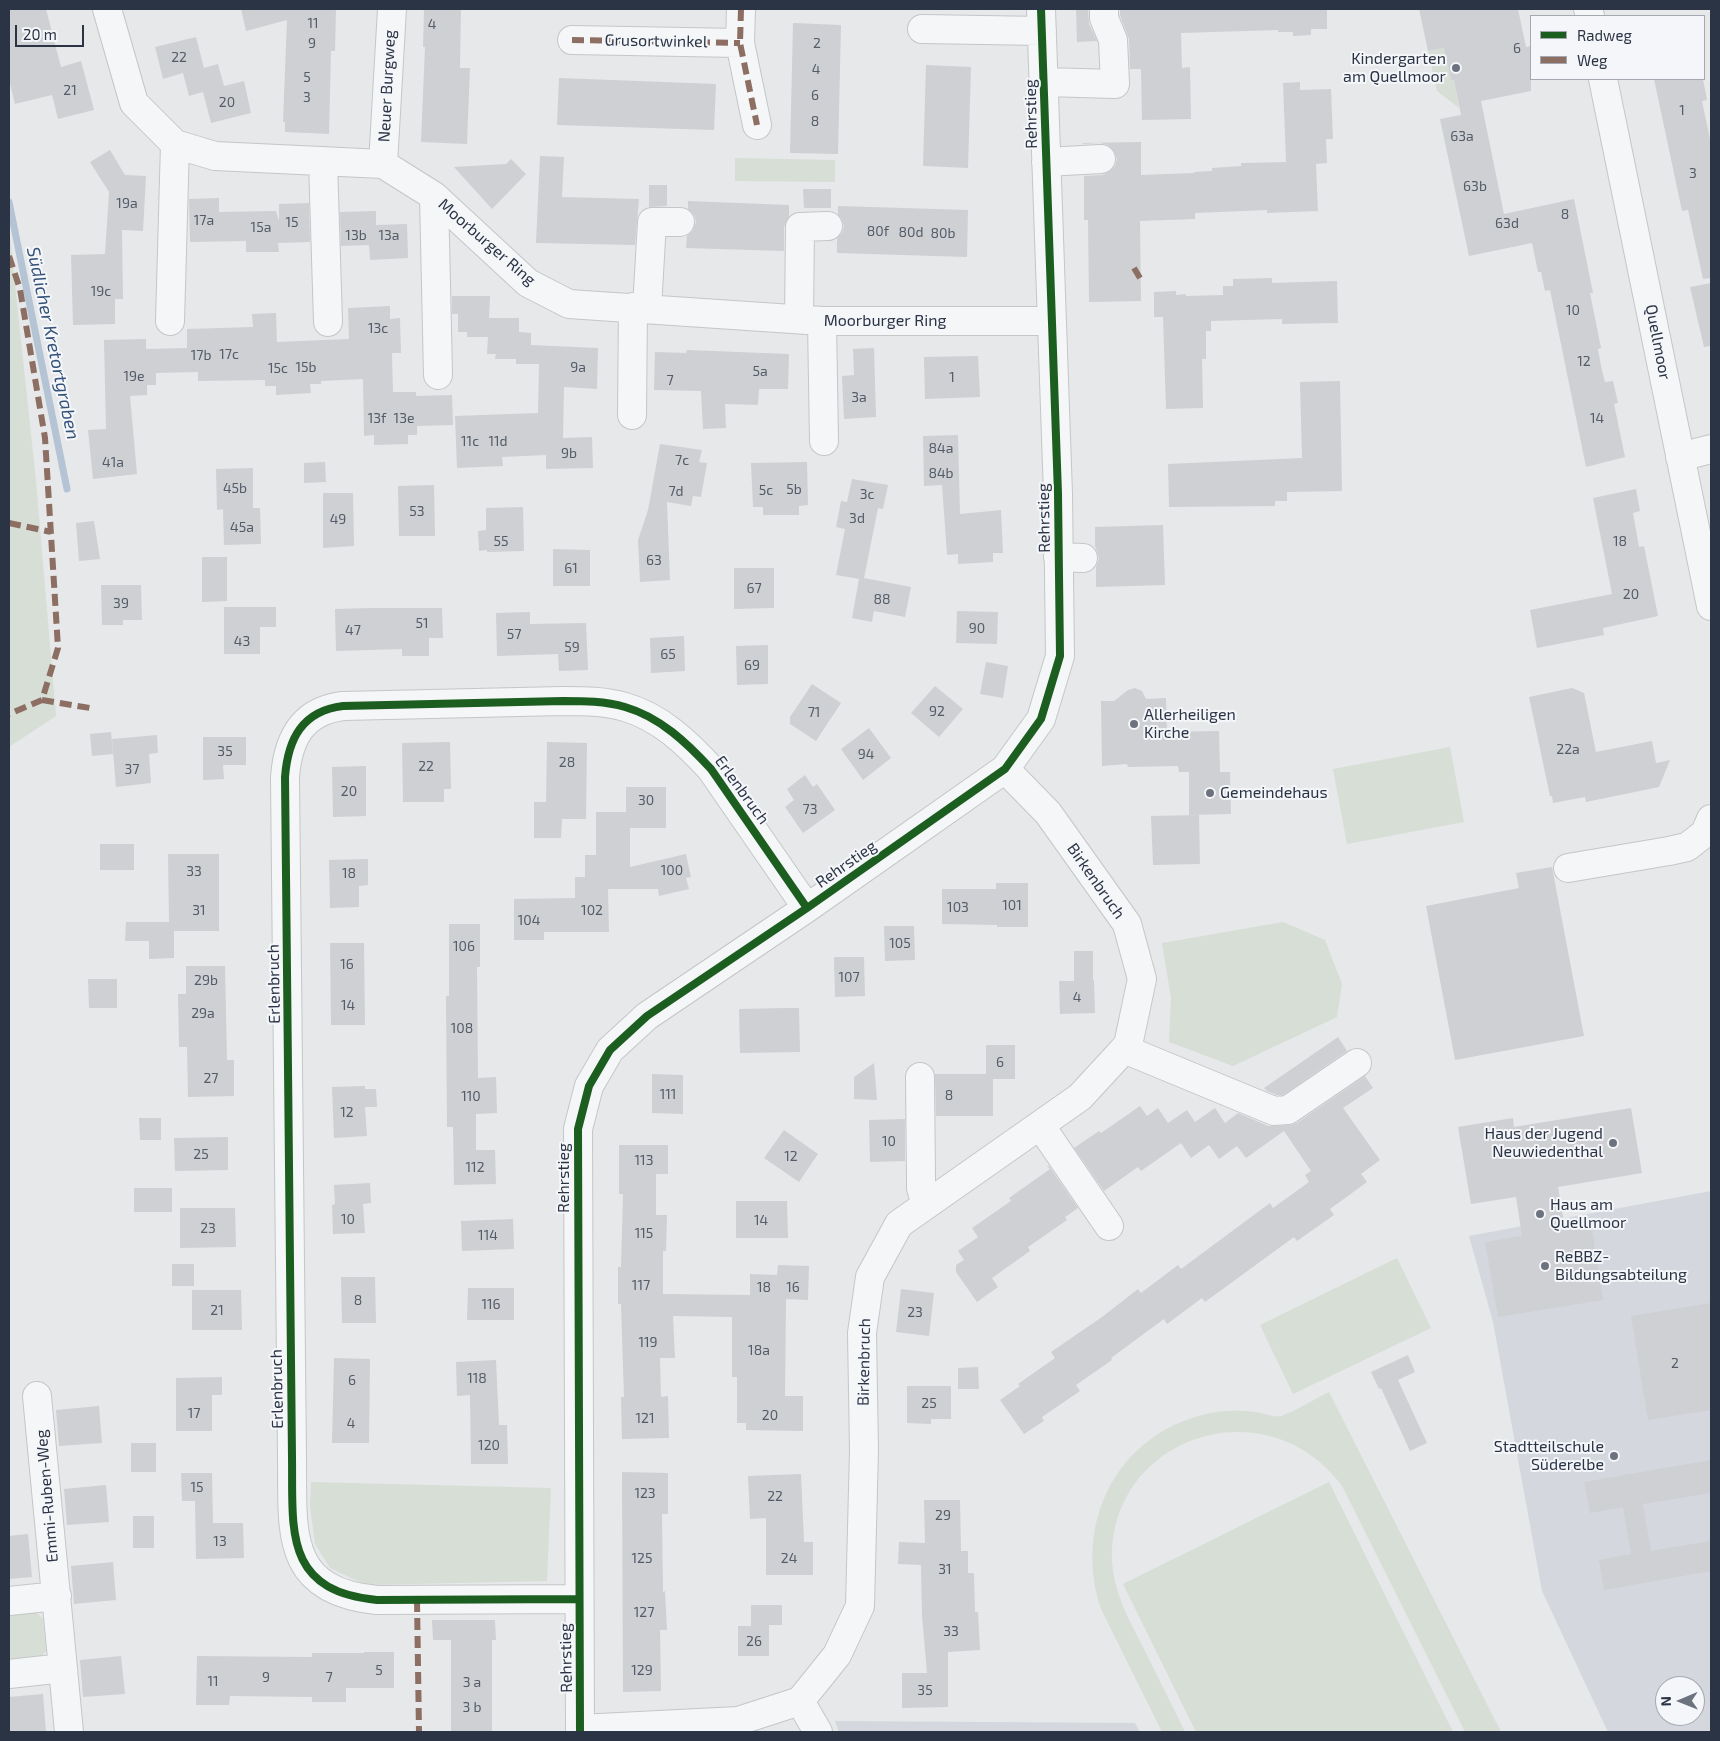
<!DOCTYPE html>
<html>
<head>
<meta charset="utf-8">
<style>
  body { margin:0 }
  #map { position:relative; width:1720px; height:1741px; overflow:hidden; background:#e6e8ea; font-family:"Exo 2",sans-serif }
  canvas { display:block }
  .frame { position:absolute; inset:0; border:10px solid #2b3445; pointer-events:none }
  .legend { position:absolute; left:1530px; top:15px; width:175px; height:65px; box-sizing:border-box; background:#f4f6f9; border:1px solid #a4a8b1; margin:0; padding:6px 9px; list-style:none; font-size:15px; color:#2b3445 }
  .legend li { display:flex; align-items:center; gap:10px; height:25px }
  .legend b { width:25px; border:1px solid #a4a8b1 }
  .north { position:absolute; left:1655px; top:1676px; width:50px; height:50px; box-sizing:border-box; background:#f4f6f9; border:1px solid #a4a8b1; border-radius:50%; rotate:269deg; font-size:14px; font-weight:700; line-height:20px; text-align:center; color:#2b3445 }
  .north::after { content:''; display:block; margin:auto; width:18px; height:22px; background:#6c737f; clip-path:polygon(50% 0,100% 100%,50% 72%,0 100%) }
  .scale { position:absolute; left:15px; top:25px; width:69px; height:22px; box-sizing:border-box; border:2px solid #2b3445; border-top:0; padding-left:6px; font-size:15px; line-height:18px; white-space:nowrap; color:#2b3445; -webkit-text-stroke:4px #f4f6f9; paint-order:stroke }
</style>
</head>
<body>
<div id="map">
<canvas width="1720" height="1741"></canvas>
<div class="frame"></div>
<ul class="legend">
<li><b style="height:6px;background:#1b5e20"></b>Radweg</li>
<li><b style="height:6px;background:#8d6e63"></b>Weg</li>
</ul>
<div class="north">N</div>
<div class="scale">20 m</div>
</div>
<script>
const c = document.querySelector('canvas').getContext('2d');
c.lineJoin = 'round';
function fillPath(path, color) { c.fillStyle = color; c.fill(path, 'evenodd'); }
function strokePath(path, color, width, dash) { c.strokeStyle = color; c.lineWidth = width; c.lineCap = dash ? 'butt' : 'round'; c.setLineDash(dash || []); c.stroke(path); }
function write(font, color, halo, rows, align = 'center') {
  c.font = font + ' "Exo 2",sans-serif'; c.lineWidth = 4; c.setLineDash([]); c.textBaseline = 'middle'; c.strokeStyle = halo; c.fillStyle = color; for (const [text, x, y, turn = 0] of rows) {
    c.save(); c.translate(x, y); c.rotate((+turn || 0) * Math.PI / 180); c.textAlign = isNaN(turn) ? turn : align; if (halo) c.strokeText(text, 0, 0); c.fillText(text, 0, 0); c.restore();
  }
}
const built = new Path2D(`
  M1711,1191V1732H1608L1542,1591L1493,1322L1469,1236ZM1665,1686H1695V1716H1665Z
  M835,1721L1135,1723L1140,1732H839Z`);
const green = new Path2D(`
  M1487,39L1448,64L1451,80H1454L1459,108L1437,91L1428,51Z
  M735,158L835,160V182L735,181Z
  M9,228L36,481L56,716L9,747Z
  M1450,747L1464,822L1347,844L1333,769Z
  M1283,922L1325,940L1342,984L1337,1017L1233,1066L1169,1042L1171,998L1162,943Z
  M1397,1258L1431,1328L1293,1394L1260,1325Z
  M1329,1392L1501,1732H1465L1342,1486C1268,1385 1110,1435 1112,1559C1113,1593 1130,1621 1145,1651C1158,1678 1172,1705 1185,1732H1162L1101,1609C1073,1524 1116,1435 1206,1414C1222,1410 1239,1410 1255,1412C1263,1413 1275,1418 1281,1416C1294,1412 1316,1398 1329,1392Z
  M311,1482L551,1488L547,1581L366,1585L330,1568L315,1544L310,1506Z
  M1329,1482L1453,1732H1196L1123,1584Z
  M35,1611L43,1619L46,1651L39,1659L9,1662V1613Z`);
const stream = new Path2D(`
  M9,202L67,489`);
const building = new Path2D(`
  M9,9H46L61,67L81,61L94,110L58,119L52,95L15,104L9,79Z
  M241,9H336L335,51H331L329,134L285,132V122H283L287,20L246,31Z
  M424,9H461L460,68H470L467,144L421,142L425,47H423Z
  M1076,9H1088L1089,24L1097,41L1077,42Z
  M1120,9H1327V29H1311V35L1293,36V32H1278V30L1181,33L1182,68L1190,67L1191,119L1142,120L1141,69H1130L1129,39L1120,15Z
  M1419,9H1518L1526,47L1531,46V91L1481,101L1504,214L1574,199L1593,293H1590L1601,348L1598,349L1601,366L1605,382L1613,381L1618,403L1614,404L1625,457L1586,467L1550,290L1545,291L1541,272H1538L1532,243L1469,256L1440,119L1461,115L1454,80H1451L1444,48L1428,51Z
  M793,23L841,25L838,154L790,153Z
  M196,37L204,68L218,64L224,86L244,81L251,113L211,123L203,92L189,96L183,73L163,79L155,47Z
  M926,65L971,67L968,168L923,166Z
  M559,78L716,84L714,130L557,125Z
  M1654,79H1703L1707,100L1702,101L1711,144V278L1703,279L1688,210L1682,211Z
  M1300,82V90L1331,89L1333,139H1326L1327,163L1316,164L1318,211L1267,213V210L1195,213V219L1140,221L1141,301L1089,302L1088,220H1084V176L1102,175L1109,172L1115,166L1117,159L1114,151L1108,145L1100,143L1083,144V143L1141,142V175L1194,173V172L1212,171V168L1241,166V163L1286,162L1283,83Z
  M110,150L125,175L146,176L143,231L122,230L123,299H115V324L73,325L71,255L105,254L109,192L90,162Z
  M540,156L564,157L562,197L639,199L635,245L536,243Z
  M511,159L526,174L492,209L454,167L506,164Z
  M649,185H667V206L649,207Z
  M803,189H831V208H804Z
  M219,198V212L276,211L279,221V204L309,203L310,242L278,243L279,252H246V241L190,242L189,199Z
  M688,201L789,205V217L784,227V251L686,248L687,236L693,230L696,222L694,215L688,209Z
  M838,206L968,210L967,257L837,253V238L842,233L844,226L841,218L838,215Z
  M376,211V225L407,224L408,258L370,260L369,245L341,246L340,212Z
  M1272,278V283L1337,281L1338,323L1282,324V319L1211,321V331H1206V359H1202L1203,408L1166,409L1163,317H1154V292L1176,291V295L1186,294V296L1223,295V286H1233V279Z
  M1711,283V346L1704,347L1690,287Z
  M452,296H490L489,318H519V332L531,333V345L598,348L597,389L564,387L563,438L592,437L593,468L546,469V455L502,457L503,466L457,468L455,416L538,413L539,364H516V359H495L496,354H487L488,337H467V332H458V314H452Z
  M390,306V319L400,318L401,353H392L393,392H416V396L452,395L453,425L417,426V435H408V444L374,445V435L364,436L363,379L321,381V384H310L311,393L276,395V386H265V380L198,381V372L156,373V385H147V395L130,396L137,474L93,479L88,430L106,429L104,340L146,339V349L187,348V329L253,327L252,314L276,313L277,342L349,339L348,308Z
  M874,348L876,417L844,419L842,376L854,375L853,349Z
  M687,350L789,354L788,389H759L758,405L725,404L726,428L703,429L701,391L654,390L655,352L686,353Z
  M978,356L980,397L925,399L924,357Z
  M1340,381L1342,491L1287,492V501H1275V506L1169,507L1168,464L1302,458L1300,382Z
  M958,435L960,514L1001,510L1003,553H993V562L958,564V554L947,555L942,485L924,486L923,436Z
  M660,444L702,450L699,462L707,463L701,497L693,496L691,506L667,502L670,580L640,582L638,540L648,510Z
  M325,462L326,482L304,483V463Z
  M807,462L808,505L799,506V515H763V507H753L751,463Z
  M253,468V508H260L261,544L224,545L223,509L217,510L216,469Z
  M852,479L888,485L883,509L878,508L864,578L911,587L905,617L874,611L872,622L852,618L859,579L836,575L845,529L836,527L841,501L847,502Z
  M434,485L435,536H399L398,486Z
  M1636,489L1640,511L1633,513L1639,547L1644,546L1658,616L1603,628L1604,635L1537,648L1530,610L1612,594L1593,498Z
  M323,493H353L354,546L323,548Z
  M523,507L524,551L487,552V550L479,551L478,531L486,530V508Z
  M94,521L100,559L79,561L76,523Z
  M1163,525L1165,585L1096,587V567L1099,558L1095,546V527Z
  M553,549L590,550V586H553Z
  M202,557H227V601L202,602Z
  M734,568H774V608L734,609Z
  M101,585H141L142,620H123V625H102Z
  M224,607H276V627H260V654H224Z
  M370,608H442L443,638H429V656H402V649L336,651L335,609Z
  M957,611L998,612L997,644L956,643Z
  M530,612V624L586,623L588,670L559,671L558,654L497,656L496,613Z
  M684,636L685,671L651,673L650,638Z
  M768,645V684L737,685L736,646Z
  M986,662L1008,666L1003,698L980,694Z
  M812,684L841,703L816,741L790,724V717Z
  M935,686L963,709L939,737L911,713Z
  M1135,688L1142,691L1146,699L1166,698L1167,732L1219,731L1220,772H1230L1231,814L1189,815V772H1179L1178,766L1128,767L1127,764L1102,766L1101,701H1114L1128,690Z
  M1572,688L1584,693L1596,752L1652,741L1656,763L1670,760L1659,787L1586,802L1585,797L1553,803L1552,796H1550L1529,697Z
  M869,728L891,758L863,780L841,749Z
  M111,732L113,754L92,756L90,734Z
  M157,735L158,753L149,754L151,783L116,787L112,739Z
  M203,737H246V765H223L224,779L203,780Z
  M450,742L451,789H444V802H403L402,743Z
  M547,742L587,743L586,819H562L561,838H534V802H546Z
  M366,766V816L333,817L332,767Z
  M805,775L813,787L817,784L835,810L803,833L785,807L794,800L787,789Z
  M626,787H666V828H630V867L686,854L691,877L686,878L689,889L659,896L658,889H608L609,932H544V940H514V899L575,898V877H585V855H596V812H626Z
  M1199,815L1200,864L1153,865L1151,816Z
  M100,844H134V870H100Z
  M168,854H219V931H174V958L149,959V941H125L126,922H169Z
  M368,859V885L359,886V907L330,908L329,860Z
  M1552,867L1584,1036L1455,1060L1426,906L1519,888L1516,873Z
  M996,883H1028V927H997V925L942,924V889H996Z
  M449,924H480V967H477L478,1078L496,1077L497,1113L476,1114V1150H495L496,1184L454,1185L453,1127H447L446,996H449Z
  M884,926H914L915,960L885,961Z
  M330,943H364L365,1025H331Z
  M1074,951H1093V980H1094L1095,1013L1060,1014L1059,981H1074Z
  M834,957H864L865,996L835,997Z
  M186,966H225L227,1060H234V1096L188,1097L187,1047H179L178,994H186Z
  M88,979H117V1008H89Z
  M785,1008H799L800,1052L740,1053L739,1009Z
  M1338,1037L1347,1051L1283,1095H1277L1267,1091L1264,1088Z
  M986,1045H1015V1079H993V1116H936L935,1074H986Z
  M874,1063L877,1100L854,1099V1077Z
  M652,1074L683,1075V1114L652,1113Z
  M1365,1076L1373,1088L1343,1108L1380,1160L1361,1174L1367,1182L1330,1209L1334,1215L1297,1241L1294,1237L1205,1302L1202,1298L1167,1324L1164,1319L1111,1358L1112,1360L1076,1385L1080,1391L1042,1417L1044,1421L1024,1434L1000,1400L1020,1386L1018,1384L1055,1358L1051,1352L1102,1317L1138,1289L1141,1293L1178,1265L1181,1269L1270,1203L1273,1208L1309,1182L1305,1175L1311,1171L1284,1131L1246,1158L1237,1146L1219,1159L1209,1145L1191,1158L1181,1143L1141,1171L1138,1167L1104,1191L1074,1148L1099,1131L1101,1133L1140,1106L1147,1116L1158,1108L1168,1123L1187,1110L1195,1122L1215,1108L1225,1123L1238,1113L1268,1126L1290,1125L1297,1123Z
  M365,1086V1089H376L377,1107H365L367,1136L334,1138L332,1087Z
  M1631,1108L1642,1173L1558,1187L1565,1229L1591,1224L1603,1300L1498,1317L1485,1242L1522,1236L1516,1197L1471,1204L1458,1127L1513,1118L1514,1127Z
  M139,1118H161V1140H140Z
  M905,1119V1161L870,1162L869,1120Z
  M784,1130L818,1154L799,1182L764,1158Z
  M228,1137V1170L175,1171L174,1138Z
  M619,1145H668V1174H656V1215H667L666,1251H663V1294L750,1295V1274L777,1275L778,1265L809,1266L808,1300L786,1299L785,1396H803V1431L746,1430V1423H737V1377H732V1317L673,1316L675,1358H660L661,1397L668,1396L669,1438L622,1439L621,1397H624L621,1304H618V1267H621L623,1194H619Z
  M1047,1166H1049L1078,1208L1065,1217L1067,1220L1028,1247L1030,1251L992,1278L998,1287L977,1302L956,1272V1265L964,1260L958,1251L978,1237L972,1228L1011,1201L1009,1198L1050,1169Z
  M370,1183L371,1203L363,1204L365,1233L333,1234L332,1205L335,1204L334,1185Z
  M134,1188H172V1212H134Z
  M736,1201H787L788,1238H736Z
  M180,1208H235L236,1247L180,1248Z
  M513,1219L514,1249L462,1251L461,1221Z
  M172,1264H194V1286H172Z
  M341,1277H375L376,1323H342Z
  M468,1288H514V1320H467Z
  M901,1289L934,1293L929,1336L896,1332Z
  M192,1290H241L242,1330H192Z
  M1711,1303V1410L1648,1420L1631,1316Z
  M1408,1355L1415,1372L1398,1380L1427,1443L1410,1451L1381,1388L1379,1389L1371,1372Z
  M334,1358L370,1359L369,1443H332Z
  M496,1360L499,1425H507L508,1464H471L470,1395L457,1396L456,1362Z
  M978,1367L979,1389H958V1368Z
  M222,1377V1395H212V1431H176V1378Z
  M907,1386H951V1419H931V1424L907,1423Z
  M99,1406L102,1443L59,1446L56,1410Z
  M131,1443H156V1472H131Z
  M1711,1460V1493L1643,1504L1651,1551L1711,1541V1571L1604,1590L1599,1560L1631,1554L1623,1507L1590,1513L1584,1482Z
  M622,1472L668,1473V1514H662L663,1592L665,1591L667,1630H660L661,1691L623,1692Z
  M181,1473H212L213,1523H243L244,1558L196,1559L195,1501H182Z
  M801,1474L804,1542H813V1575H766V1518L750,1519L748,1476Z
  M106,1485L109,1522L67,1525L64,1489Z
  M924,1500H960L961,1551H968V1573H974L975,1612H978L980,1650L948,1652V1707L902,1708V1673H927L922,1616L921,1565L898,1564L899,1542L925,1543Z
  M133,1516H154V1548H133Z
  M28,1534L32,1577L9,1579V1536Z
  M113,1562L116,1600L74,1604L71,1566Z
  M751,1605H782V1625H769V1656H738V1626H751Z
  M432,1620H495L496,1640H492V1732H451V1640H433Z
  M364,1652H394V1688H346V1702H312V1697L230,1696L229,1705H196L197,1656L312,1657V1653H364Z
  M121,1656L125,1694L83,1697L80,1660Z
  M43,1694L46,1732H9V1697Z`);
const minor = new Path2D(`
  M107,9L134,103L175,144L215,156L383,164L434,196L528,283L569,304L822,321H1051
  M741,9L740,43L757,125
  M1588,9L1590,16
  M922,29L1042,31
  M572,40L740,43
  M1603,79L1711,606
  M1045,82L1115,84L1113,40L1104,18V9
  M323,161L328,322
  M1046,162L1101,159
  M383,164L392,9
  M434,196L438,375
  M647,308L652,222H680
  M799,319L800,227L828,226
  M170,321L175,144
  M822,321L824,441
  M632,415L633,307
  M1680,457L1711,449
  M1058,557L1083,558
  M1568,868L1669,851L1687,847L1705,833L1711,819
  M1124,1049L1274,1111L1288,1110L1357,1063
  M920,1077L921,1178V1188L926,1205
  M1040,1125L1109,1226
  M37,1396L69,1732
  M579,1599L377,1600C283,1591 293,1530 292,1457L285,777C288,739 302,711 343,706L563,701C584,701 605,701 625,707C660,717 687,743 711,769L807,908
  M9,1601L57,1596
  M9,1674L63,1668
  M800,1701L818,1732
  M580,1729L738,1721L800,1701L837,1655L860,1606L864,1450L862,1333L870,1277L899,1224L1080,1097L1128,1045L1142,979L1127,924L1048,813L1005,769
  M580,1732L578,1129L589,1086L610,1050L647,1016L807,908L1005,769L1041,719L1060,656L1058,494L1041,9`);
const quiet = new Path2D(`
  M741,9L740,43L757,125
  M572,40L740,43
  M9,256L20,289L45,438L58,648L42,700L9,714
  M1134,268L1140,278
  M9,523L51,532
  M42,700L90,708
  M417,1600L419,1732`);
const cycleway = new Path2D(`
  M579,1599L377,1600C283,1591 293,1530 292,1457L285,777C288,739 302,711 343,706L563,701C584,701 605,701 625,707C660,717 687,743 711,769L807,908
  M580,1732L578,1129L589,1086L610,1050L647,1016L807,908L1005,769L1041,719L1060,656L1058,494L1041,9`);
const markers = [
  [1456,68,5,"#6c737f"],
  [1134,724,5,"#6c737f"],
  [1210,793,5,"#6c737f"],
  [1613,1143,5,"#6c737f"],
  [1540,1214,5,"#6c737f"],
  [1545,1266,5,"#6c737f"],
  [1614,1456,5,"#6c737f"]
];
const numberNames = [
  ["11",313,23],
  ["4",432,24],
  ["9",312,43],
  ["2",817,43],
  ["6",1517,48],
  ["22",179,57],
  ["4",816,69],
  ["5",307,77],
  ["21",70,90],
  ["6",815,95],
  ["3",307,97],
  ["20",227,102],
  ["1",1682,110],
  ["8",815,121],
  ["63a",1462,136],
  ["3",1693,173],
  ["63b",1475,186],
  ["19a",127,203],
  ["8",1565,214],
  ["17a",204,220],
  ["15",292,222],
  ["63d",1507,223],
  ["15a",261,227],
  ["80f",878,231],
  ["80d",911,232],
  ["80b",943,233],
  ["13b",356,235],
  ["13a",389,235],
  ["19c",101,291],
  ["10",1573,310],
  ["13c",378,328],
  ["17c",229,354],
  ["17b",201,355],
  ["12",1584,361],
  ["15b",306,367],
  ["9a",578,367],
  ["15c",278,368],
  ["5a",760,371],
  ["19e",134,376],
  ["1",952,377],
  ["7",670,380],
  ["3a",859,397],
  ["13f",377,418],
  ["13e",404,418],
  ["14",1597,418],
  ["11c",470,441],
  ["11d",498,441],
  ["84a",941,448],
  ["9b",569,453],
  ["7c",682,460],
  ["41a",113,462],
  ["84b",941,473],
  ["45b",235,488],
  ["5b",794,489],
  ["5c",766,490],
  ["7d",676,491],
  ["3c",867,494],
  ["53",417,511],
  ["3d",857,518],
  ["49",338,519],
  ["45a",242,527],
  ["55",501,541],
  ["18",1620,541],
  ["63",654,560],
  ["61",571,568],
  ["67",754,588],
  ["20",1631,594],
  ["88",882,599],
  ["39",121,603],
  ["51",422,623],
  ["90",977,628],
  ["47",353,630],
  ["57",514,634],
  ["43",242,641],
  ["59",572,647],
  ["65",668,654],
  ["69",752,665],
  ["92",937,711],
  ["71",814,712],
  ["22a",1568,749],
  ["35",225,751],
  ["94",866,754],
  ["28",567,762],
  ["22",426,766],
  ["37",132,769],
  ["20",349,791],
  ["30",646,800],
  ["73",810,809],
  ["100",672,870],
  ["33",194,871],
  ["18",349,873],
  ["101",1012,905],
  ["103",958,907],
  ["31",199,910],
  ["102",592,910],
  ["104",529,920],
  ["105",900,943],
  ["106",464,946],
  ["16",347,964],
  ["107",849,977],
  ["29b",206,980],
  ["4",1077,997],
  ["14",348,1005],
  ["29a",203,1013],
  ["108",462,1028],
  ["6",1000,1062],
  ["27",211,1078],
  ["111",668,1094],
  ["8",949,1095],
  ["110",471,1096],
  ["12",347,1112],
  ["10",889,1141],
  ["25",201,1154],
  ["12",791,1156],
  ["113",644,1160],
  ["112",475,1167],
  ["10",348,1219],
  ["14",761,1220],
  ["23",208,1228],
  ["115",644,1233],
  ["114",488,1235],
  ["117",641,1285],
  ["18",764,1287],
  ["16",793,1287],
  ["8",358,1300],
  ["116",491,1304],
  ["21",217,1310],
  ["23",915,1312],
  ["119",648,1342],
  ["18a",759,1350],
  ["2",1675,1363],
  ["118",477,1378],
  ["6",352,1380],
  ["25",929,1403],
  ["17",194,1413],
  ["20",770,1415],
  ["121",645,1418],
  ["4",351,1423],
  ["120",489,1445],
  ["15",197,1487],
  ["123",645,1493],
  ["22",775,1496],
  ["29",943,1515],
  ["13",220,1541],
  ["125",642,1558],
  ["24",789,1558],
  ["31",945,1569],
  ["127",644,1612],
  ["33",951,1631],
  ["26",754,1641],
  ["5",379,1670],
  ["129",642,1670],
  ["9",266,1677],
  ["7",329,1677],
  ["11",213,1681],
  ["3 a",472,1682],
  ["35",925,1690],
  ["3 b",472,1707]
];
const streetNames = [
  ["Grusortwinkel",656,41,1],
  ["Neuer Burgweg",387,86,-87],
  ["Rehrstieg",1031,114,-91],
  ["Moorburger Ring",487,242,41],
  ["Moorburger Ring",885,321],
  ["Quellmoor",1658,342,79],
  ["Rehrstieg",1044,518,-91],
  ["Erlenbruch",742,790,54],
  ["Rehrstieg",846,864,-35],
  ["Birkenbruch",1096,881,55],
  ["Erlenbruch",274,984,-91],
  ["Rehrstieg",564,1178,-90],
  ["Birkenbruch",864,1362,-89],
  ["Erlenbruch",277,1389,-91],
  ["Emmi-Ruben-Weg",47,1496,-95],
  ["Rehrstieg",566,1658,-91]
];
const poiNames = [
  ["Kindergarten",1446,59,"right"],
  ["am Quellmoor",1446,77,"right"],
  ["Allerheiligen",1144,715],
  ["Kirche",1144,733],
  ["Gemeindehaus",1220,793],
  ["Haus der Jugend",1603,1134,"right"],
  ["Neuwiedenthal",1603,1152,"right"],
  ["Haus am",1550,1205],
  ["Quellmoor",1550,1223],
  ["ReBBZ-",1555,1257],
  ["Bildungsabteilung",1555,1275],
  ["Stadtteilschule",1604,1447,"right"],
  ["Süderelbe",1604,1465,"right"]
];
const waterNames = [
  ["Südlicher Kretortgraben",53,343,78]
];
fillPath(built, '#d4d7dd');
fillPath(green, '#d6ded6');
strokePath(stream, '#b4c4d5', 7);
fillPath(building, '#ced0d3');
strokePath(minor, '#c4c6c8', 30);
strokePath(minor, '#f5f6f7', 28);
strokePath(quiet, '#8d6e63', 6, [12, 6]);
strokePath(cycleway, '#1b5e20', 8);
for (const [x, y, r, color] of markers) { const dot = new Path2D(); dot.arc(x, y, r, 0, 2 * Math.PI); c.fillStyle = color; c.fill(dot); strokePath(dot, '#f4f6f9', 2); }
write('14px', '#545c69', null, numberNames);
write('16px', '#2b3445', '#f4f6f9', streetNames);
write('16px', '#2b3445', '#f4f6f9', poiNames, 'left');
write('italic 18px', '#34527a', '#f4f6f9', waterNames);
</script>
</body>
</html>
